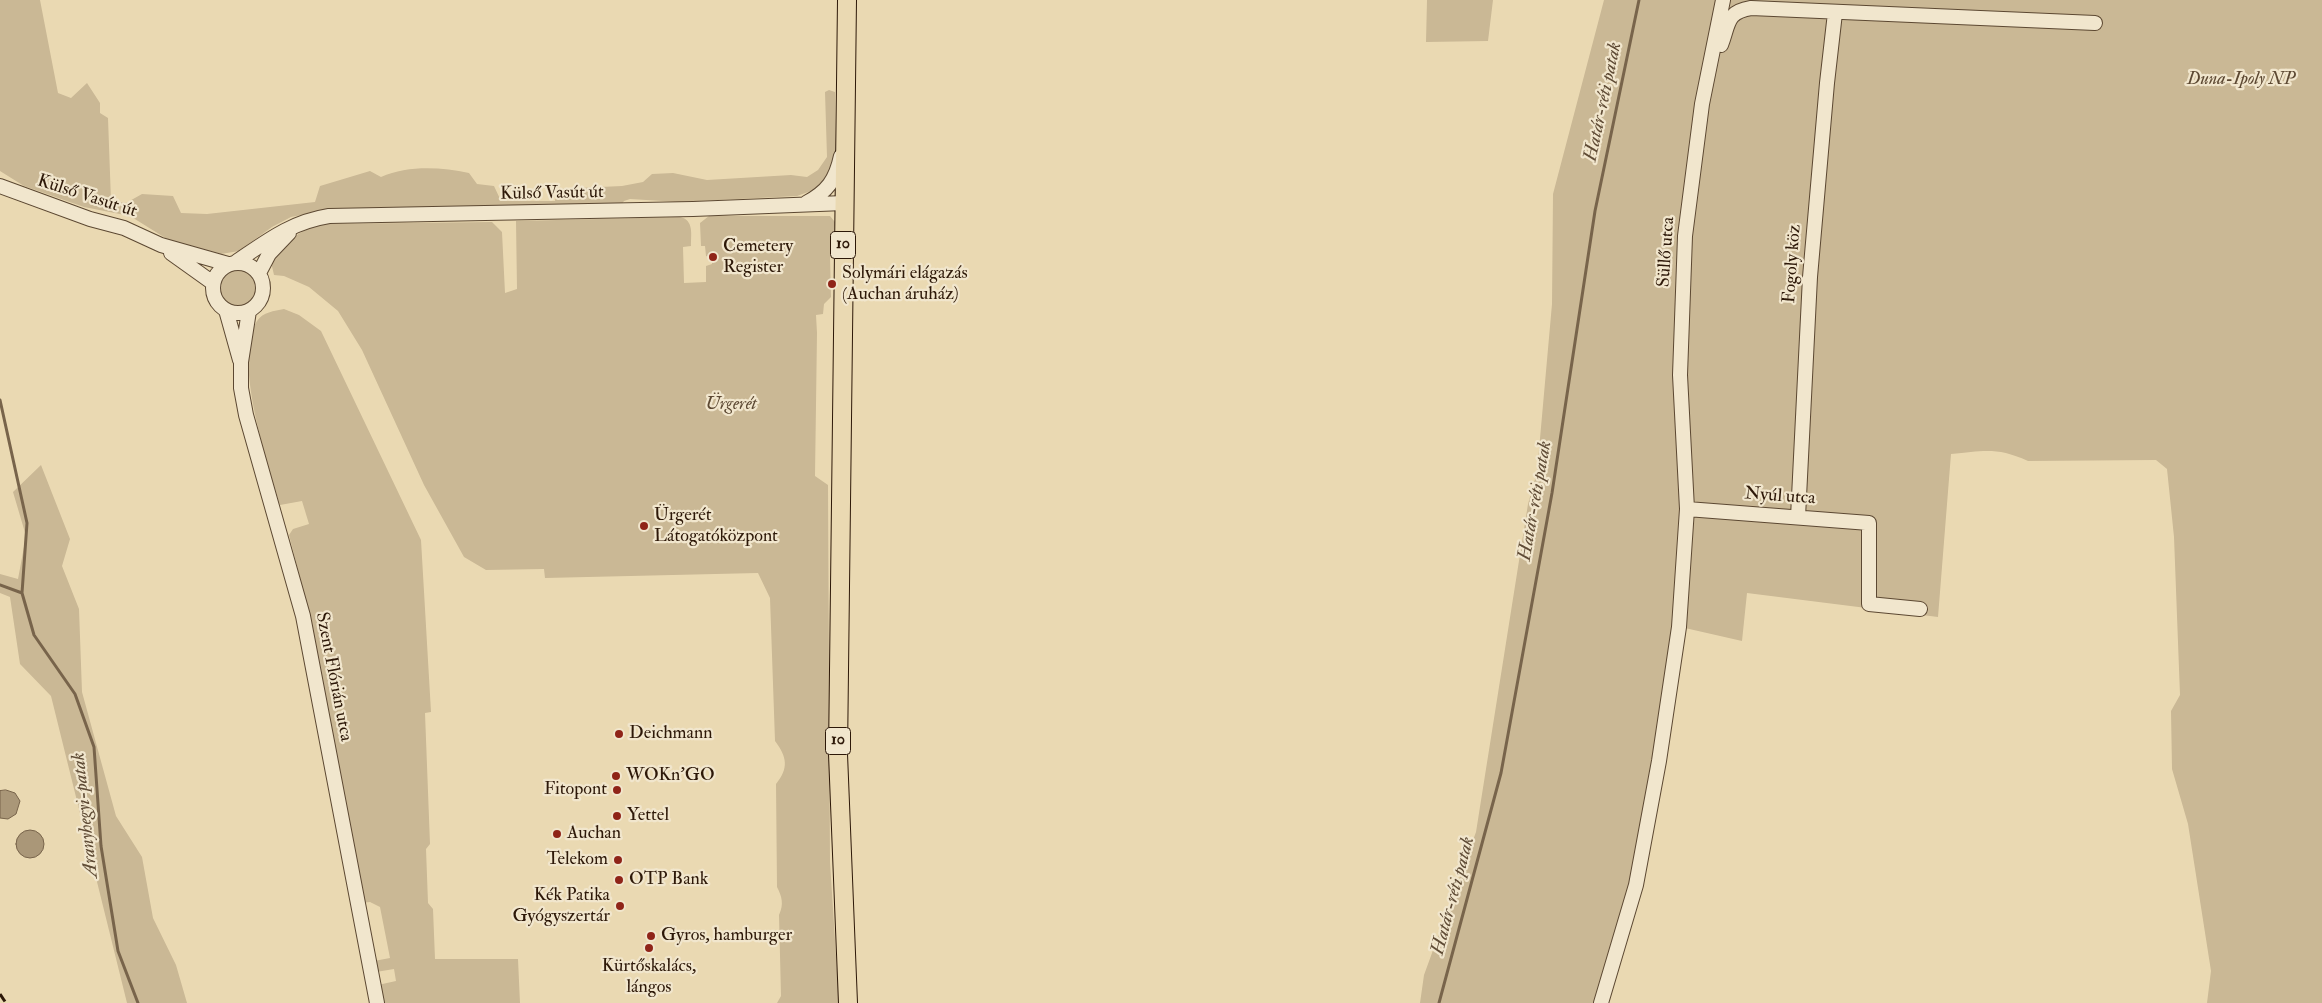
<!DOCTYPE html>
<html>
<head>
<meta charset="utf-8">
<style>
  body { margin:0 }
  canvas { display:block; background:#ead9b2 }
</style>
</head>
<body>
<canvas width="2322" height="1003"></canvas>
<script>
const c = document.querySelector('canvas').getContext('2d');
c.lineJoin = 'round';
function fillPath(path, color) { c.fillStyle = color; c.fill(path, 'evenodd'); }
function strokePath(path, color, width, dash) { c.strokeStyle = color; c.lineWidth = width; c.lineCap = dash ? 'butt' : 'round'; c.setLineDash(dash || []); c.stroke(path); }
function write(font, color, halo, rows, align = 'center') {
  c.font = font + ' "IM FELL Double Pica",serif'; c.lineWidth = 4.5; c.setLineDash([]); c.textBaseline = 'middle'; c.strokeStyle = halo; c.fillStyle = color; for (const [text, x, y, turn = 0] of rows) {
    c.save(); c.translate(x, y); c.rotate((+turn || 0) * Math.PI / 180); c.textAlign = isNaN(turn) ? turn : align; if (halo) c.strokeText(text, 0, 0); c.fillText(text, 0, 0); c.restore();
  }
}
const green = new Path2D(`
  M0,0H40L58,93L71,98L87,83L100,103V113L108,118L111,201L126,203L142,194L173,196L181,213L207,214L315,202L320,186L370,171L381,177C408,165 441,167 469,173L477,184L494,186L501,201H555L557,189L622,186L643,182L652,174L673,173L707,180L791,175L807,177L818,170L827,157L825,92L829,90L835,92V166L819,188L797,196L679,202L630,199L624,201L621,205L317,212L291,217L272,227L239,251L215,255L198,252L167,239L130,216L84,207L24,186L0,171Z
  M1427,0H1493L1488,41L1426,42Z
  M1604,0H2322V1003H2207L2211,971L2188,824L2172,769L2171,711L2180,695L2174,537L2167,469L2156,460L2028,461C1997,447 1984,451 1951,454L1938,617L1747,593L1742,641L1685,628L1644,849L1599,1003H1420L1424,975L1476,832L1528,504L1537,472L1552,304L1553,194Z
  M709,216H830L835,222L830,257L831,297L824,304L823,314L816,315L817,333L815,476L828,485L830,862L839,1003H777L781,996L779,915C784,904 782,897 777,887L776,784C789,768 787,757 775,741L770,598L758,573L545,578L544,569L486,570L464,557L424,485L362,350L338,311L309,287L284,276L274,275L271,262C286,240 297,232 322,224L492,222L502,232L505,293L517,289L516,221L680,217C694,220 691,234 691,246L683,247L684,283L706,282V266L712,264V258L706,256L705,246H701L700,223Z
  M219 289a19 19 0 1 1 38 0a19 19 0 1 1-38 0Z
  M284,309L299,315L321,331L421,540L431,712L425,713L430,844L426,849L428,903L433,909L435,959H518L520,1003H382L378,985L396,981L394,969L376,972L374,961L390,958L380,907L370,902L362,903L309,613L289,535L293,529L309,524L302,501L280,505C268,463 232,360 257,321C263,312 274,311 284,309Z
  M41,465L70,539L62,566L79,609L82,692L116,816L142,857L153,918L176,965L187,1003H127L51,696L20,664L10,597L0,593V574L18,579L26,536L13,492Z`);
const water = new Path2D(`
  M6,790L15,793L20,801L16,814L8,819L0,818V791Z
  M16 844a14 14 0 1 1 28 0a14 14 0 1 1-28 0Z`);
const stream = new Path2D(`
  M0,400L27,523L22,593L34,635L75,694L94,747L101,846L118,951L138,1003
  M0,585L22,593
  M1439,1003L1501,773L1552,493L1595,211L1639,0`);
const minor = new Path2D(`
  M1721,45C1729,24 1726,12 1751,8L2095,23
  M0,186L90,219L124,228L161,245L228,264
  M806,203C827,192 836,180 841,156
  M171,253L213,283
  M236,262C267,241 291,222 329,216L693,209L844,203
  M213 288a25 25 0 1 1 50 0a25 25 0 1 1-50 0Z
  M259,273L269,254L289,233
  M226,310L240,360
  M249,311L241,362V388L246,415L303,616L377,1003
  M1687,509L1869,523V604L1920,609
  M1798,517L1810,277L1827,83L1835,13
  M1601,1003L1636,885L1659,761L1679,627L1687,509L1680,375L1685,236L1702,104L1723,0`);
const major = new Path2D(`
  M847,0L838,754L848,1003`);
const rail = new Path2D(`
  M0,994L6,1003`);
const markers = [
  [713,257,5,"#8f2418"],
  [832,284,5,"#8f2418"],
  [644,526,5,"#8f2418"],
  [619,734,5,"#8f2418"],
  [616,776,5,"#8f2418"],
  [617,790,5,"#8f2418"],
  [617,816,5,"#8f2418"],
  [557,834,5,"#8f2418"],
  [618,860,5,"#8f2418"],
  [619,880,5,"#8f2418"],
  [620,906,5,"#8f2418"],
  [651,936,5,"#8f2418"],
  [649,948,5,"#8f2418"]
];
const shields = [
  [843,245,25],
  [838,741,25]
];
const shieldNames = [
  ["10",843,245],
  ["10",838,741]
];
const parkNames = [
  ["Duna-Ipoly NP",2241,80],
  ["Ürgerét",731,405]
];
const streetNames = [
  ["Külső Vasút út",552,194,-1],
  ["Külső Vasút út",87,197,18],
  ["Süllő utca",1667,252,-86],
  ["Fogoly köz",1793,264,-86],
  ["Nyúl utca",1780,497,4],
  ["Szent Flórián utca",333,677,79]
];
const poiNames = [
  ["Cemetery",723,247],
  ["Register",723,268],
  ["Solymári elágazás",842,274],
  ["(Auchan áruház)",842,295],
  ["Ürgerét",654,516],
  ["Látogatóközpont",654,537],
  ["Deichmann",629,734],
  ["WOKn'GO",626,776],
  ["Fitopont",607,790,"right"],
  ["Yettel",627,816],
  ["Auchan",567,834],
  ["Telekom",608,860,"right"],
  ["OTP Bank",629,880],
  ["Kék Patika",610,896,"right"],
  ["Gyógyszertár",610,917,"right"],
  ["Gyros, hamburger",661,936],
  ["Kürtőskalács,",649,967,"center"],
  ["lángos",649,988,"center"]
];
const waterNames = [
  ["Határ-réti patak",1604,102,-78],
  ["Határ-réti patak",1536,501,-80],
  ["Aranyhegyi-patak",86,815,-96],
  ["Határ-réti patak",1454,896,-75]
];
fillPath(green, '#cab895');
fillPath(water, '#aa9778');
strokePath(water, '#78644b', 1);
strokePath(stream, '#78644b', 3);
strokePath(minor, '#5c4832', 16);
strokePath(major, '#2d1808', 20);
strokePath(minor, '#f1e6cd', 14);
strokePath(major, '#ead9b2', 18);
strokePath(rail, '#2d1808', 3, [9, 9]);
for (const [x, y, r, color] of markers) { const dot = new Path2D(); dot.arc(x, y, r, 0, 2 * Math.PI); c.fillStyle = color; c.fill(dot); strokePath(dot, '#f1e6cd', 2); }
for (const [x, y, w] of shields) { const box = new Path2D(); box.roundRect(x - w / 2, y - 13.5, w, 27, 4); c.fillStyle = '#f1e6cd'; c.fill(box); strokePath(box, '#2d1808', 1); }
write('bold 16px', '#2d1808', null, shieldNames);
write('italic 18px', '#5c4832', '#f1e6cd', parkNames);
write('18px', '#2d1808', '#f1e6cd', streetNames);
write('18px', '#2d1808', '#f1e6cd', poiNames, 'left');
write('italic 19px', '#5f4b35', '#f1e6cd', waterNames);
</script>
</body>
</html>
